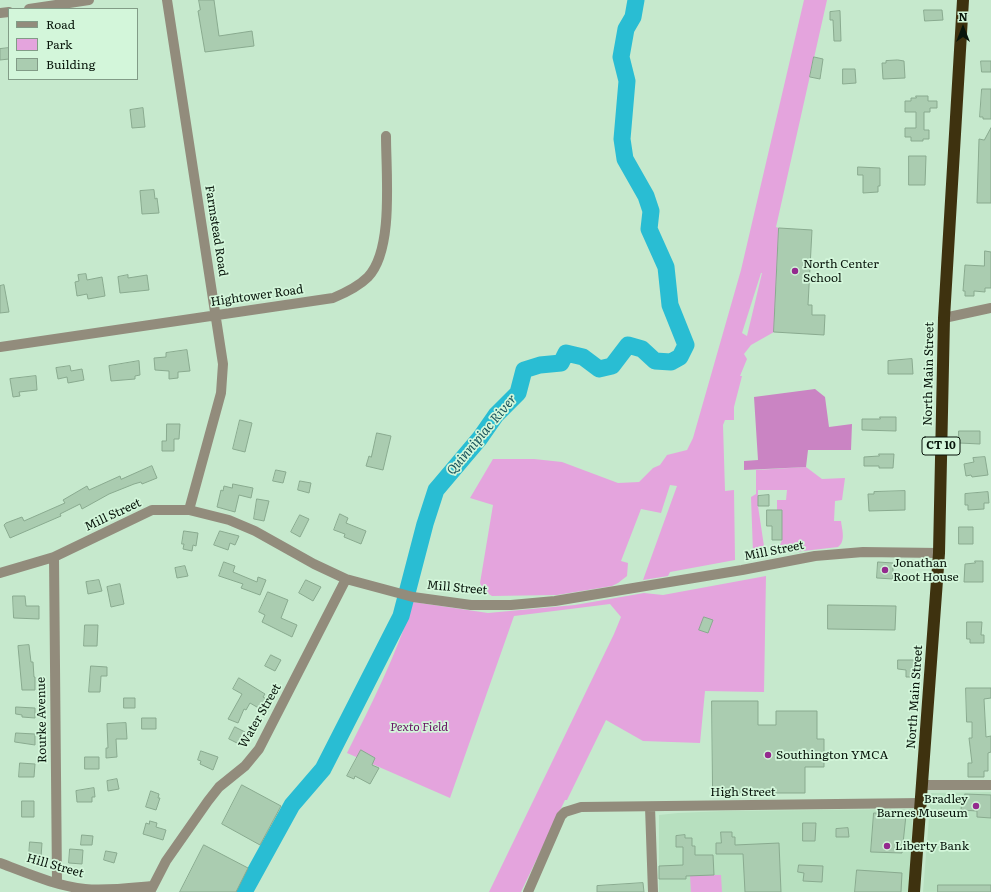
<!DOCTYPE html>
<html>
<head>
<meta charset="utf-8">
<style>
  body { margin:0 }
  #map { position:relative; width:991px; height:892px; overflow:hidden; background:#c6e9cd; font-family:Literata,serif }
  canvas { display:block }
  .legend { position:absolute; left:8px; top:8px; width:130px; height:72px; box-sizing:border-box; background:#d3f6da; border:1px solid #829c87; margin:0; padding:5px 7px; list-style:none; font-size:12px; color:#08150b }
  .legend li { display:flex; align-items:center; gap:8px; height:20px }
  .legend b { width:20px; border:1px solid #829c87 }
  .north { position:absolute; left:943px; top:8px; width:40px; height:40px; -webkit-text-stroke:3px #d3f6da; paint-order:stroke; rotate:0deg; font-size:11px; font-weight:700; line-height:16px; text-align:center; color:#08150b }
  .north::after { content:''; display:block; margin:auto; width:14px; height:18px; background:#08150b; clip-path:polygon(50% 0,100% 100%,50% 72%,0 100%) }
</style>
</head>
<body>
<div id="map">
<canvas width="991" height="892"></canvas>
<ul class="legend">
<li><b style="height:5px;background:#928c7c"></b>Road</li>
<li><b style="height:11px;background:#e4a4dd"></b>Park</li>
<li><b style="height:11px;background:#aaccb0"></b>Building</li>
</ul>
<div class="north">N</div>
</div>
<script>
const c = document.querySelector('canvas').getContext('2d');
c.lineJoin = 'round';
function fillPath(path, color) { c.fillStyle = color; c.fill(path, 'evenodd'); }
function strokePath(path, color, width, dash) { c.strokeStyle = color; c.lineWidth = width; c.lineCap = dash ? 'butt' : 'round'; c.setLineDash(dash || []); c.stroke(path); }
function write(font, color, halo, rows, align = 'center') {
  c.font = font + ' Literata,serif'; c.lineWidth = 3.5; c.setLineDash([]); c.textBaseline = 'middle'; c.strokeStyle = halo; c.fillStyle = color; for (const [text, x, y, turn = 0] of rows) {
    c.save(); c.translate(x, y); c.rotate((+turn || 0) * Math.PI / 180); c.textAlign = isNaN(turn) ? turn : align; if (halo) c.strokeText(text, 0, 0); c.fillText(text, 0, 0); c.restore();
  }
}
const built = new Path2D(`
  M991,792V892H923L931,793Z
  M913,809L909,892H659V815L678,813L724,811Z`);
const green = new Path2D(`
  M804,0H827L776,227L779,228L774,332L751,345L744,354L747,359L740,376H742L734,407V420H725L723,425L725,491L734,490L735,560L670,572L668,576L643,580L677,486L670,485L661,513L641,509L621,561L628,563L627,576L618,583L612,586L557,595L492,596L484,591L480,583L493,505L470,498L493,459H534L562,462L618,483L639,482L653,468L660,465L667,455L687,450L693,438L741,270ZM761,273H762L747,336L742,333Z
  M806,467L822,479L845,478L842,500L835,501L834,521H841C842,530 846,541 838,547L777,554L773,551L772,544L780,545L782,540V510H777V500H786L787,490H758V506L765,553H753L751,497L756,494V470Z
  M766,576L764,692L705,691L700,743L643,741L606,720L567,800H565L521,892H489L614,634L621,617L610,604L514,616L450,798L347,753C372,703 396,656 413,602L488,613L575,605L644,593L663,595Z
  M690,875H721L722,892H691Z`);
const forest = new Path2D(`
  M815,389L825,397L829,427L852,424L851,450H808L806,467L744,470V461L758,460L754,397Z`);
const river = new Path2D(`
  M244,892L292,805L323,769L401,616L425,524L436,490L480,438L496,415L518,393L524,370L540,365L561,363L566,353L583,357L599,369L612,366L628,345L642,349L655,361L671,362L680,357L686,345L670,305L666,267L649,229L651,211L646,196L625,159L622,139L627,81L621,57L626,29L633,17L636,0`);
const building = new Path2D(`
  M199,0H214L219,36L252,31L254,46L205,52L198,11L200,10Z
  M924,10H942L943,20L925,21Z
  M840,11L841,41H834L833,20H830V12Z
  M9,48V59L0,60V49Z
  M814,57L823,59L820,79L810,77Z
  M898,60L904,61L905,78L883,79L882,63H886V61Z
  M981,61H991V72H982Z
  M843,69H855L856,83L843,84Z
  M982,89H991V119H983V117H980Z
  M916,96H928V101H937V108H930V112H924V130H929V139H923V141H911V137H905V128H916V112H905V101H911V98H916Z
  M143,108L145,127L132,128L130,110Z
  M991,128V203H977L979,139L984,140Z
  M909,156H926L925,185H909Z
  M858,167L880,168V186H878V192L863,193V175H858Z
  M154,190L155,199L157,198L159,213L142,214L140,191Z
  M779,228L812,230L808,305H812V315H825L824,335L774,332Z
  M985,251L991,252V288H985V292L974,291V296H965V291H963L965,265L984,266Z
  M86,274L87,280L102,277L105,296L88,299L87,294L77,296L75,282L79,281L78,275Z
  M128,275V278L147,275L149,290L120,293L118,277Z
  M4,285L9,312L0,313V286Z
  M187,350L190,371L178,372V378L169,379V371L155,370L154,358L166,357V353Z
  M912,359L913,374H888V361Z
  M139,361L140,375L135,376V379L111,381L109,366Z
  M70,366L71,371L82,369L84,380L68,383L67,377L58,379L56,368Z
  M36,376L37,390L19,392L20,396L13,397L10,379Z
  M880,417H896V431L862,430V419H880Z
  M240,420L252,423L245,452L233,449Z
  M167,424H180L179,439H174V451H162V441H166Z
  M959,431H980V444L959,443Z
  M377,433L391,436L383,470L366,466L369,456L371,457Z
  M879,454H894L893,468H879V466H864V457L879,456Z
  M985,457L988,475L972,477L971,475L966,476L964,464L974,462L973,458Z
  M152,466L157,478L142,484L141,482L134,484L109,494L82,509L80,504L60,514L61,516L10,538L4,525L6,523L22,517L24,521L65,503L63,500L87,486L89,490L120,476L121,479Z
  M276,470L286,472L283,483L273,481Z
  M300,481L311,483L309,493L298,490Z
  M233,484L253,488L251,498L239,495L235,512L217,507L221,490L223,491L224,486L232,488Z
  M905,491V510L869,511L868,494H874V492Z
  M988,492L989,503H984V509L968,510V505H965V494Z
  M769,495V506H758V496Z
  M257,499L269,501L264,521L254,519Z
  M767,510H782V540H772V526H767Z
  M340,514L348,518L346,523L366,531L361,544L344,537L345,534L334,530Z
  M300,515L309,519L300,537L291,532Z
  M959,527H973V544H959Z
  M184,531L198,533L196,546L193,545L192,551L183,549L184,544H182Z
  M220,531L239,536L235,545L230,543L228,550L214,545Z
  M975,561H983V582H964L965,564L975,563Z
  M224,562L235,566L233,572L257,582L258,577L266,580L260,595L241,588L243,584L219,576Z
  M878,562L893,563V579L877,578Z
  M185,566L188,576L177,578L175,568Z
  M99,580L102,591L88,594L86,582Z
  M306,580L321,587L313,601L299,593Z
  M120,584L124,604L111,607L107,587Z
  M268,592L288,600L281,618L297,625L292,637L262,622L265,615L259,612Z
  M13,596H25L26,606H39V619L14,618Z
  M828,605L896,606L895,630L828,629Z
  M704,617L713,620L708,633L699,630Z
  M967,622H982L981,635H984V643H970V639H967Z
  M85,625H98L97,646H84Z
  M29,645L31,662H33L34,677H35V690H22L18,646Z
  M271,655L281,660L275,671L265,666Z
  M898,660H915V677H906V670L898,669Z
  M91,666L107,667V676H101L100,692H89Z
  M239,678L265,694L263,697L268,700L262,710L250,703L246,710L244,709L238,723L228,719L242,694L233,689Z
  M966,688H991V698L984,699L986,737L991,736V752L988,753V771H984V777H968V763H972L969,738H972V722H967Z
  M124,698H135V708H124Z
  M712,701H758V725H776V711H817V739H824V767H805V793H713Z
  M16,707L35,708V718L22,717V715L16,714Z
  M142,718H156V729H142Z
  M126,723L127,739H116L117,757L106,758V748H108L107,724Z
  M235,727L245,732L239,744L229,739Z
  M16,733L35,734V745L15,742Z
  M361,750L375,758L372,765L379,768L370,784L355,776L354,779L347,776Z
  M201,751L218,757L213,770L200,764L201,761L198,760Z
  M85,757H99V769H85Z
  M20,763L35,764L34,777H19Z
  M117,779L119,789L108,791L107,781Z
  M242,785L281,806L260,845L222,824Z
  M94,788L95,797H92V802H77L76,791Z
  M151,791L159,794L158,798H160L156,810L146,807Z
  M965,794L991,795V818L977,817V811L961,810L962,796H965Z
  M22,801H34V817H22Z
  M874,813L906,815L902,853L871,852Z
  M150,821L157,823L156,827L166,830L163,840L143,834L146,823L149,824Z
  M803,823H816L815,841H803Z
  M848,828L849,837H836V829Z
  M721,832H732V837H735V845L779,843L781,892H745L743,854H716V843H721Z
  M82,835L93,836L92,845H81Z
  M685,835V838H692V846H695V855H713L714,875L686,876V879H659V866L683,865V847H676V836Z
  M30,842L42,843L41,857L29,856Z
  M204,845L248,868L236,892H180Z
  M70,849L83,850L82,864L69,863Z
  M106,851L117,853L114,863L104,860Z
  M799,865L823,866L822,882L803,881L804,873L798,872Z
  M857,870L902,873L901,892H855Z
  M643,883L644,892H597V886Z
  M938,885H991V892H938Z`);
const minor = new Path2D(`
  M167,0L223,364L221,393L189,510
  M29,9L89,0
  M0,13L9,12
  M944,318L991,308
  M0,347L333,298C345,293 358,287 368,277C394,250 386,174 386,136
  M54,557L57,883
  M0,573L54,557L152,510H189L229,520L255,531L314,564L346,579L413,597L471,605H511L555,601L742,570L815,556L863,552L939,553
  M922,785H991
  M650,807L653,892
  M0,863C27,873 56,886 85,889C107,891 130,888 152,886
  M150,892L166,861L208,801L219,787L245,766L259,749L346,579
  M528,892L561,816L565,812L581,807L922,803`);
const highway = new Path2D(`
  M914,892L939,553L944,318L963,0`);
const markers = [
  [795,271,4,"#942a8e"],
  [885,570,4,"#942a8e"],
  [768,755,4,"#942a8e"],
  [976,806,4,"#942a8e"],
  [887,846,4,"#942a8e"]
];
const shields = [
  [941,446,38]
];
const shieldNames = [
  ["CT 10",941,446]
];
const streetNames = [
  ["Farmstead Road",216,231,81],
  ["Hightower Road",257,296,-8],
  ["North Main Street",929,374,-89],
  ["Mill Street",113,515,-25],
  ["Mill Street",774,551,-11],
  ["Mill Street",457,588,5],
  ["North Main Street",915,697,-86],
  ["Water Street",260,716,-60],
  ["Rourke Avenue",42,720,-91],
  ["High Street",743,792],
  ["Hill Street",55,866,16]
];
const poiNames = [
  ["North Center",803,264],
  ["School",803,278],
  ["Jonathan",893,563],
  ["Root House",893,577],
  ["Southington YMCA",776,755],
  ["Bradley",968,799,"right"],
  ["Barnes Museum",968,813,"right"],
  ["Liberty Bank",895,846]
];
const parkNames = [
  ["Pexto Field",419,727]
];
const waterNames = [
  ["Quinnipiac River",482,435,-50]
];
fillPath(built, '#b7e0bf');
fillPath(green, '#e4a4dd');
fillPath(forest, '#ca84c3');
strokePath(river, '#29bdd3', 17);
fillPath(building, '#aaccb0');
strokePath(building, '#89aa8f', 1);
strokePath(minor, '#928c7c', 10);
strokePath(highway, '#3e320f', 12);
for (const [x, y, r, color] of markers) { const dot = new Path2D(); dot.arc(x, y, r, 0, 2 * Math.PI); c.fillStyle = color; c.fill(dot); strokePath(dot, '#d3f6da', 1.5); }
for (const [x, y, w] of shields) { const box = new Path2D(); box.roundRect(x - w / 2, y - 9, w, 18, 3); c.fillStyle = '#d3f6da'; c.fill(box); strokePath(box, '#08150b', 1); }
write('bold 11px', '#08150b', null, shieldNames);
write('12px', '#08150b', '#d3f6da', streetNames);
write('12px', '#08150b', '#d3f6da', poiNames, 'left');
write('italic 12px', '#661062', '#d3f6da', parkNames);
write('italic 13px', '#19535c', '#d3f6da', waterNames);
</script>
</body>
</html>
